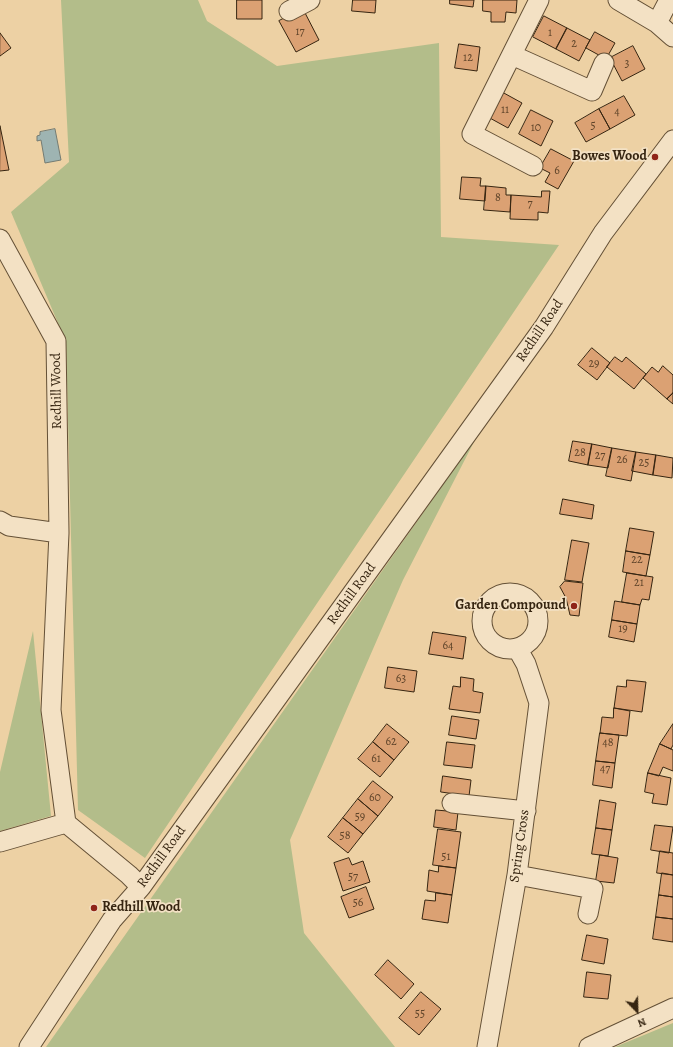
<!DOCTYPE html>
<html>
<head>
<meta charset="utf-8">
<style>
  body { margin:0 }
  #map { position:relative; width:673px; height:1047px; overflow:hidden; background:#edd1a4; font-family:Alegreya,serif }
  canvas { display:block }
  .north { position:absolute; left:617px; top:991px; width:40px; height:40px; -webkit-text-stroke:3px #f3e1c4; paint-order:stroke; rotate:157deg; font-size:11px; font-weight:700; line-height:16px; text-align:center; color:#362511 }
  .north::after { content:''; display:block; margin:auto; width:14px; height:18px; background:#362511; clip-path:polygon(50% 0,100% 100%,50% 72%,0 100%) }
</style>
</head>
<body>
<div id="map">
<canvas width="673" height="1047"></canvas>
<div class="north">N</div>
</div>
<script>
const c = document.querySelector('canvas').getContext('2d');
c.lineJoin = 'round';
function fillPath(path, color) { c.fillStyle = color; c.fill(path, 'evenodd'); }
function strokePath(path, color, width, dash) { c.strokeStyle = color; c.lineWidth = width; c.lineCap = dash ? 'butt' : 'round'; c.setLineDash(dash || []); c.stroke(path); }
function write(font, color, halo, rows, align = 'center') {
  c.font = font + ' Alegreya,serif'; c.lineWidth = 3.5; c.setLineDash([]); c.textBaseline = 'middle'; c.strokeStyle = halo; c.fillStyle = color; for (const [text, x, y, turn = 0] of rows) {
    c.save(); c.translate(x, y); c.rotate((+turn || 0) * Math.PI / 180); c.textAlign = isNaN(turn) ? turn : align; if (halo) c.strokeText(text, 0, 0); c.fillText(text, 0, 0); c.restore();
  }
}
const green = new Path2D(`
  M61,0H198L207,21L277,66L439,43L441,237L559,245L145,858L78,810L66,342L11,212L69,162Z
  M476,438L403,580L290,840L304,933L395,1047H46Z
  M33,631L51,816L0,831V772Z
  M673,1023V1047H615Z`);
const water = new Path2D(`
  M55,129L61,160L45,163L41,140L37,141V136L40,135V132Z`);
const building = new Path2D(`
  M237,0H262V19H237Z
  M353,0H376L375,13L352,11Z
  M450,0H474L473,7L450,4Z
  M483,0H517L516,13L506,12L505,22H491V12L483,11Z
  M303,9L319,40L296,52L279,21Z
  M544,16L567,28L556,49L533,37Z
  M567,28L590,40L579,61L556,49Z
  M595,32L615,43L606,59L586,48Z
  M0,33L11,48L0,56Z
  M459,44L480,47L477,71L455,68Z
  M633,46L645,69L622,81L610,58Z
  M502,92L522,103L508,128L488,117Z
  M624,96L635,115L610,129L599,109Z
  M599,109L610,129L586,142L575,123Z
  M531,110L553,121L541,146L519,134Z
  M0,126L9,170L0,171Z
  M551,149L574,161L558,189L545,182L550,173L540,168Z
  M462,177L481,178L480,186H486L485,201L460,199Z
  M486,186L506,188V195H511L510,212L484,210Z
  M542,191H550L548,213L538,212V220L510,219L511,195L541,197Z
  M592,348L610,363L597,380L578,365Z
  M615,357L622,362L626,357L646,374L634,389L607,367Z
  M663,366L673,375V393L667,399L643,378L652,367L658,372Z
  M673,393V404L667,399Z
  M573,441L592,444L588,465L569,461Z
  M592,444L612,448L608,468L588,465Z
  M612,448L636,452L631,481L606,476Z
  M636,452L656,455L653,475L632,471Z
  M656,455L673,458L672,478L653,475Z
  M563,499L594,505L592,519L560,514Z
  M630,528L654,532L650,555L626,551Z
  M572,540L589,543L582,582L565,580Z
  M626,551L650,555L646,576L623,572Z
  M627,573L653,577L649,600L642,599L640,605L622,602Z
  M565,581L583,583L579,616L570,615L566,598L560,587Z
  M615,601L640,605L637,624L612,620Z
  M612,620L637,624L634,642L609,637Z
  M433,632L466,637L463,659L429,654Z
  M388,667L417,671L414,692L385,688Z
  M461,677L474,679L473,691L483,693L480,713L449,709L453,686L460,687Z
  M627,680L646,682L642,712L614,708L617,686L626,687Z
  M614,708L630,711L627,736L600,733L602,717L613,718Z
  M452,716L479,720L476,739L449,735Z
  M387,724L409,742L394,760L373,742Z
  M673,724V745L671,749L660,744Z
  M600,733L619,735L615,763L596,761Z
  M373,742L394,760L380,777L358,759Z
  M447,742L475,745L472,768L444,765Z
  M660,744L673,750V771L663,767L659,776L648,773Z
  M596,761L615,763L612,788L593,785Z
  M648,773L671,778L667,805L652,803L654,794L645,792Z
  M443,776L471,780L469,796L441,792Z
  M373,781L393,797L378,816L358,799Z
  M358,799L378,816L363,834L343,818Z
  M600,800L616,803L612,830L596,828Z
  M436,810L458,812L456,830L434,827Z
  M343,818L363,834L348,853L328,837Z
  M655,825L673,827L669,853L651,850Z
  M596,828L612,830L608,856L592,854Z
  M438,829L461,832L456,868L433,865Z
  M660,851L673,853V875L657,873Z
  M600,855L618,858L614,883L596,881Z
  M349,858L352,865L363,861L370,882L343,891L334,863Z
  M439,866L456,868L452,895L427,891L429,870L438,872Z
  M662,873L673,875V897L659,895Z
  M366,887L374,909L349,918L341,897Z
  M436,893L452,895L448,923L422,919L425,900L435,901Z
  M659,895L673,897V919L656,917Z
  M656,917L673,919V942L653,939Z
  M587,935L608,939L604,964L582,960Z
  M388,960L414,984L401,999L375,975Z
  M587,972L611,975L608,999L584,997Z
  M421,992L441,1009L419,1035L399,1018Z`);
const minor = new Path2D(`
  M618,0L657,23L673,37
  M289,11L310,0
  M657,23L669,0
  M512,55L592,91L604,63
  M533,166L472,134L539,0
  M0,239L56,341L59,533L51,710L66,823
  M0,521L9,526L59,533
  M482 621a28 28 0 1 1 56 0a28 28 0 1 1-56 0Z
  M452,803L526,811
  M0,842L66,823L129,875L141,887
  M517,875L593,889L588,914
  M29,1047L112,920L141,887L544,327L603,233L673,140
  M487,1047L517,875L539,703L526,664L517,648
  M589,1047L673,1008`);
const markers = [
  [655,157,4,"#8f2418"],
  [574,606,4,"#8f2418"],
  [94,908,4,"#8f2418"]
];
const numberNames = [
  ["17",300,32],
  ["1",550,33],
  ["2",574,44],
  ["12",468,58],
  ["3",627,64],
  ["11",505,110],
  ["4",617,112],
  ["5",593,126],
  ["10",536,128],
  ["6",557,171],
  ["8",498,198],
  ["7",530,204],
  ["29",594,364],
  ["28",580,453],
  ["27",600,456],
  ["26",622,460],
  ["25",644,463],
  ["22",637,560],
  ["21",639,583],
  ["19",623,629],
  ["64",448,646],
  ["63",401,679],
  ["62",391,742],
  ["48",608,743],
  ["61",376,759],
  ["47",605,769],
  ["60",375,798],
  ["59",360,817],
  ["58",345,836],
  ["51",446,857],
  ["57",353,877],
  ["56",358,903],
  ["55",420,1014]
];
const poiNames = [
  ["Bowes Wood",647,157],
  ["Garden Compound",566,606],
  ["Redhill Wood",102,908,"left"]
];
const streetNames = [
  ["Redhill Road",540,331,-56],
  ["Redhill Wood",57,391,-91],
  ["Redhill Road",352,594,-54],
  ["Spring Cross",520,846,-82],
  ["Redhill Road",162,857,-54]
];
fillPath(green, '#b3bd8a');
fillPath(water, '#9eb4b2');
strokePath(water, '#747b72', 1);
fillPath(building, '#dba173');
strokePath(building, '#362511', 1);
strokePath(minor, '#645036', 21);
strokePath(minor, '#f3e1c4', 19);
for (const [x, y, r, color] of markers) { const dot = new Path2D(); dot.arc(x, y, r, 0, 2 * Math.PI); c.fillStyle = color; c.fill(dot); strokePath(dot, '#f3e1c4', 1.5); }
write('12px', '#5f442a', null, numberNames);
write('bold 14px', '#362511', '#f3e1c4', poiNames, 'right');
write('14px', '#362511', '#f3e1c4', streetNames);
</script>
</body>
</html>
